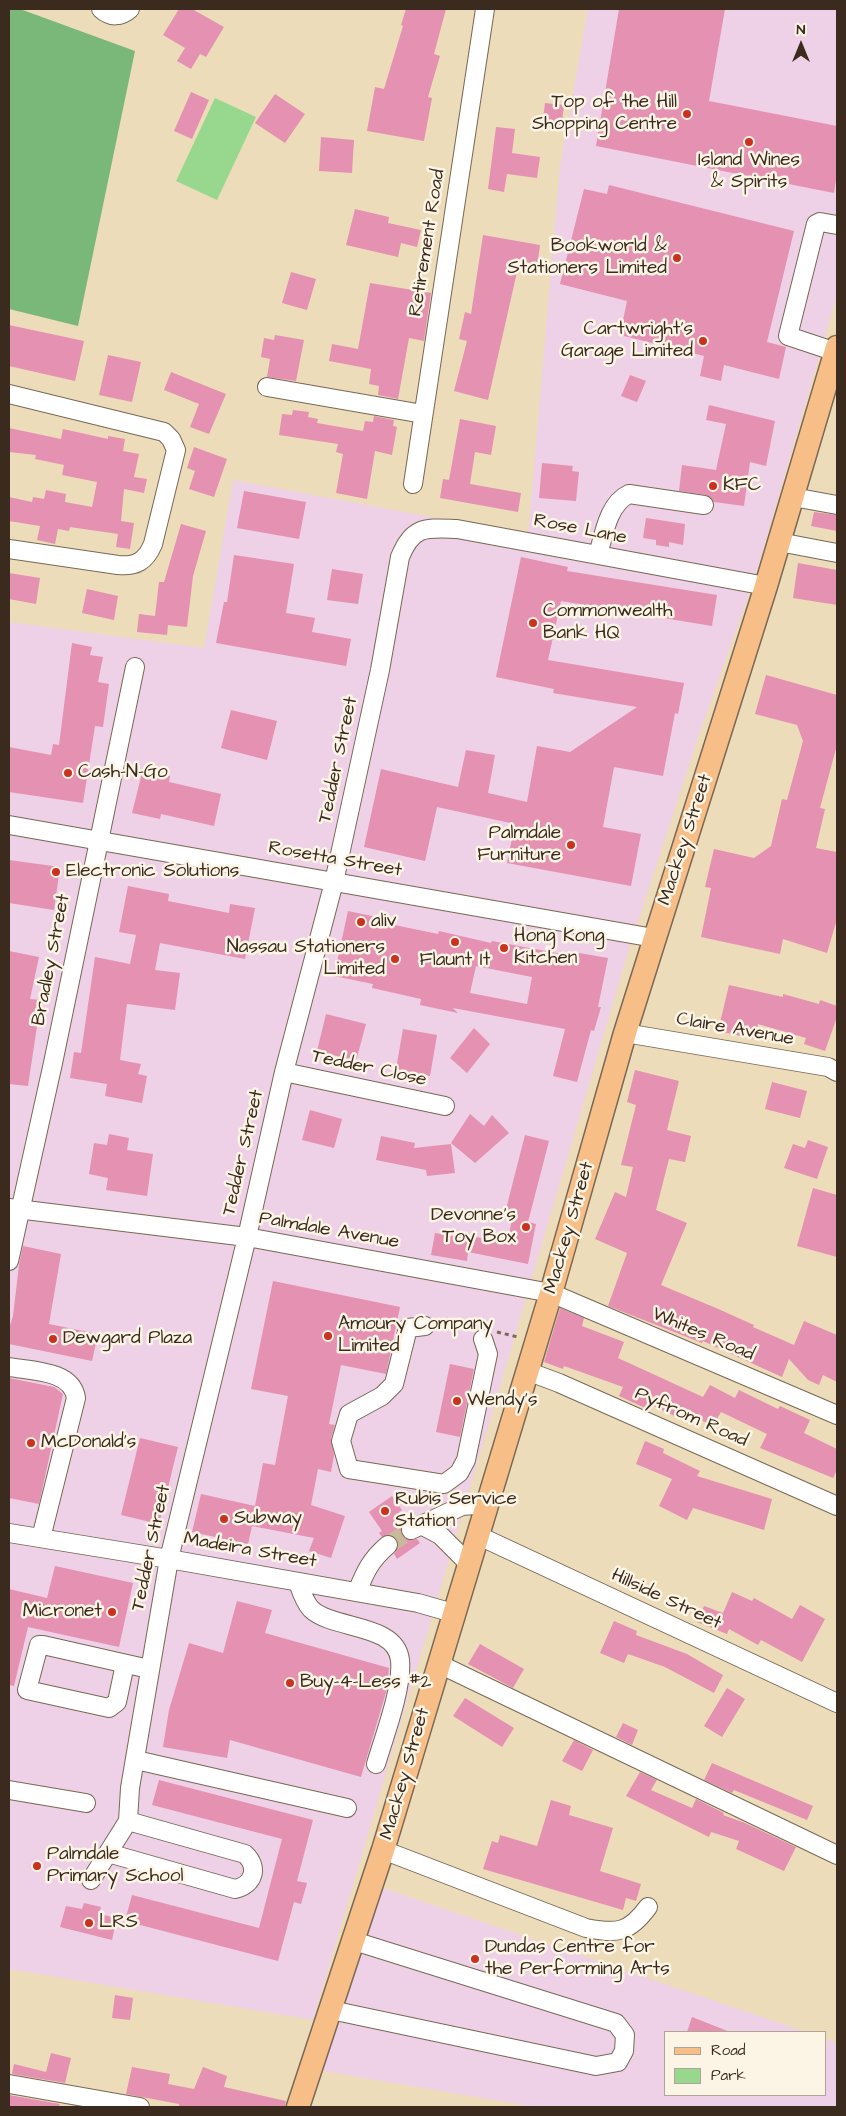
<!DOCTYPE html>
<html>
<head>
<meta charset="utf-8">
<style>
  body { margin:0 }
  #map { position:relative; width:846px; height:2116px; overflow:hidden; background:#eddcba; font-family:"Architects Daughter",sans-serif }
  canvas { display:block }
  .frame { position:absolute; inset:0; border:10px solid #3b2a1e; pointer-events:none }
  .legend { position:absolute; left:664px; top:2031px; width:162px; height:65px; box-sizing:border-box; background:#fcf5e5; border:1px solid #afa495; margin:0; padding:6px 9px; list-style:none; font-size:15px; color:#3b2a1e }
  .legend li { display:flex; align-items:center; gap:10px; height:25px }
  .legend b { width:25px; border:1px solid #afa495 }
  .north { position:absolute; left:776px; top:20px; width:50px; height:50px; -webkit-text-stroke:4px #fcf5e5; paint-order:stroke; rotate:0deg; font-size:14px; font-weight:700; line-height:20px; text-align:center; color:#3b2a1e }
  .north::after { content:''; display:block; margin:auto; width:18px; height:22px; background:#3b2a1e; clip-path:polygon(50% 0,100% 100%,50% 72%,0 100%) }
</style>
</head>
<body>
<div id="map">
<canvas width="846" height="2116"></canvas>
<div class="frame"></div>
<ul class="legend">
<li><b style="height:6px;background:#f7be87"></b>Road</li>
<li><b style="height:14px;background:#98d88e"></b>Park</li>
</ul>
<div class="north">N</div>
</div>
<script>
const c = document.querySelector('canvas').getContext('2d');
c.lineJoin = 'round';
function fillPath(path, color) { c.fillStyle = color; c.fill(path, 'evenodd'); }
function strokePath(path, color, width, dash) { c.strokeStyle = color; c.lineWidth = width; c.lineCap = dash ? 'butt' : 'round'; c.setLineDash(dash || []); c.stroke(path); }
function write(font, color, halo, rows, align = 'center') {
  c.font = font + ' "Architects Daughter",sans-serif'; c.lineWidth = 5; c.setLineDash([]); c.textBaseline = 'middle'; c.strokeStyle = halo; c.fillStyle = color; for (const [text, x, y, turn = 0] of rows) {
    c.save(); c.translate(x, y); c.rotate((+turn || 0) * Math.PI / 180); c.textAlign = isNaN(turn) ? turn : align; if (halo) c.strokeText(text, 0, 0); c.fillText(text, 0, 0); c.restore();
  }
}
const built = new Path2D(`
  M588,9H837V295L755,577L699,734L628,952L313,2020L9,1969V622L204,648L233,480L528,535L560,166Z
  M380,1887L806,2032H665V2095H825V2039L837,2043V2107H535L323,2071Z`);
const green = new Path2D(`
  M215,98L256,117L217,200L176,181Z`);
const forest = new Path2D(`
  M9,9H20L135,51L78,326L9,309Z`);
const building = new Path2D(`
  M179,9H192L224,27L206,57L200,54L191,69L177,61L185,48L163,35Z
  M406,9H446L434,54L440,56L428,97L432,98L424,141L367,131L375,87L384,89L403,26L401,25Z
  M619,9H725L709,101L837,126V174L834,193L596,146Z
  M191,92L209,100L192,139L174,131Z
  M275,94L305,114L285,143L255,123Z
  M545,103L564,105L561,129L542,127Z
  M496,127L515,129L512,153L540,157L537,178L507,174L504,192L488,189Z
  M321,137L354,140L352,173L319,171Z
  M609,185L794,231L767,342L786,347L779,379L724,365L721,381L700,376L704,356L620,335L627,301L560,284L584,189L607,194Z
  M355,209L389,217L388,223L421,230L417,247L401,243L398,257L346,245Z
  M483,235L540,245L536,275L517,272L488,400L454,391L467,341L459,339L465,312L471,314Z
  M291,272L316,279L307,310L282,303Z
  M370,283L431,293L424,341L409,338L398,399L378,395L379,386L369,384L371,369L329,361L332,344L358,349Z
  M9,325L84,341L75,381L9,366Z
  M275,335L304,340L296,381L267,377L270,359L261,357L262,350L264,338L274,340Z
  M108,355L141,362L132,402L99,395Z
  M171,372L226,394L209,434L190,427L199,404L164,390Z
  M630,375L646,381L637,402L621,396Z
  M709,405L775,421L766,466L750,462L744,506L714,502L706,495L679,491L682,465L716,470L726,424L706,420Z
  M293,410L309,412L308,417L318,419L317,423L363,431L365,421L373,422L374,416L394,420L393,426L397,427L392,455L375,451L367,499L336,493L343,454L336,452L338,444L279,435L282,414L292,415Z
  M460,419L496,426L491,455L475,452L470,484L521,493L518,512L440,498L443,479L449,480Z
  M9,428L61,439L63,429L108,439V436L125,439L123,451L139,454L134,477L147,479L144,493L124,489L121,521L134,523L130,549L116,547L118,534L70,527L69,531L58,529L55,544L37,540L40,526L9,521V497L32,502L33,497L44,499L46,490L66,494L65,502L92,507L97,482L62,475L64,465L35,459L36,455L9,452Z
  M194,447L227,459L214,497L189,489L195,471L187,468Z
  M542,463L573,466L572,471L579,472L576,501L539,498Z
  M244,491L306,502L299,539L237,528Z
  M814,512L837,515V531L811,526Z
  M646,518L685,524L683,545L669,542V547L656,545V540L643,538Z
  M181,524L206,531L193,576L187,627L168,625L167,635L137,632L139,614L155,616L159,582H164Z
  M234,555L294,564L286,613L315,618L312,632L351,639L346,666L216,643L224,602H227Z
  M521,557L568,567L567,571L717,595L712,626L561,601L548,660L684,683L678,714L675,713L663,776L614,767L603,827L641,834L631,886L507,863L515,824L437,807L425,861L364,847L381,769L458,787L466,750L495,755L488,793L527,802L537,746L570,752L637,707L553,693L554,689L496,677Z
  M798,563L837,570V605L793,598Z
  M332,569L363,574L358,604L327,600Z
  M9,573L40,578L36,604L9,599Z
  M87,589L118,596L114,620L82,613Z
  M72,643L92,647L90,655L103,657L98,682L109,684L103,727L95,726L83,803L9,792V747L51,755L53,744L59,745Z
  M766,675L837,695V745L820,808L825,809L816,848L837,852V919L827,953L783,939L780,954L701,937L711,888L705,887L714,849L754,858L771,846L782,799L787,800L803,741L797,725L755,714Z
  M231,710L277,721L267,760L221,748Z
  M143,769L170,776L169,782L221,794L214,826L161,814L160,819L132,813Z
  M9,860L60,867L54,910L9,903Z
  M128,886L169,894L168,901L229,913L230,904L255,908L245,959L160,943L155,970L180,973L175,1010L127,1004L120,1060L141,1064L138,1074L147,1076L142,1103L105,1096L107,1084L70,1078L74,1052L81,1053L95,957L130,964L136,935L119,932Z
  M348,911L381,918L380,922L438,934L439,931L491,943L492,941L578,957L579,953L608,958L598,1007H601L594,1031L591,1030L577,1082L553,1076L565,1029L453,1008L458,1013L420,1005L421,999L372,988L373,984L334,976ZM476,966L532,977L527,1004L470,993Z
  M9,951L39,957L30,999L41,1000L28,1086L9,1084Z
  M729,985L783,997V994L819,1004L820,1000L837,1006V1017L825,1051L804,1044L806,1038L758,1024L755,1039L718,1031Z
  M326,1014L366,1024L356,1061L317,1051Z
  M474,1028L490,1044L467,1073L450,1058Z
  M403,1029L437,1035L430,1076L396,1069Z
  M635,1070L679,1081L667,1130L691,1136L685,1162L669,1159L656,1210L687,1223L661,1285L716,1308L754,1325L753,1327L794,1345L804,1321L837,1335V1382L823,1375L819,1385L808,1380L789,1359L782,1377L703,1341L702,1343L608,1306L627,1253L595,1239L615,1192L626,1197L633,1167L621,1165L636,1105L627,1102Z
  M772,1082L807,1091L800,1118L765,1109Z
  M310,1110L342,1119L334,1148L302,1140Z
  M470,1114L484,1126L492,1115L509,1133L475,1163L451,1143Z
  M109,1134L129,1138L127,1150L153,1154L147,1196L106,1190L108,1178L89,1174L94,1143L107,1145Z
  M525,1135L549,1141L528,1222L536,1224L528,1264L468,1252L467,1261L431,1255L435,1233L475,1240L476,1237L507,1243L513,1215L505,1213Z
  M381,1136L415,1143L414,1148L451,1144L455,1173L427,1176L426,1170L376,1160Z
  M808,1140L828,1147L817,1179L784,1168L793,1144L805,1148Z
  M813,1188L837,1195V1257L797,1246Z
  M23,1246L61,1254L49,1324L98,1334L92,1361L9,1344V1329L13,1316L19,1265Z
  M273,1281L400,1307L386,1374L341,1365L329,1424L335,1425L331,1438L334,1455L331,1472L318,1469L311,1505L345,1516L331,1558L309,1551L314,1538L252,1526L248,1544L192,1532L201,1494L255,1506L263,1463L275,1465L288,1396L251,1389Z
  M560,1308L584,1318L582,1326L624,1342L618,1358L703,1397L710,1385L735,1398L739,1390L778,1409L780,1406L810,1420L804,1433L837,1449V1470L833,1478L760,1448L767,1434L721,1412L713,1426L678,1409L675,1416L647,1403L645,1408L619,1396L623,1387L564,1366L563,1369L544,1362Z
  M450,1364L474,1369L460,1437L436,1432Z
  M9,1378L54,1387L63,1394L39,1504L9,1498Z
  M140,1438L178,1447L159,1524L121,1515Z
  M645,1441L664,1449L663,1453L700,1471L697,1476L772,1499L764,1530L693,1508L687,1520L659,1506L672,1479L636,1464Z
  M392,1496L402,1510L399,1512L405,1521L401,1529L402,1535L410,1540L417,1539L420,1543L397,1559L394,1554L398,1548L396,1538L391,1535L382,1537L379,1533L382,1531L369,1512Z
  M55,1566L133,1583L119,1647L28,1627L14,1686L9,1685V1589L47,1598Z
  M732,1592L752,1601L754,1598L792,1619L800,1605L825,1619L802,1662L761,1640L758,1645L729,1629L727,1634L697,1622L704,1606L723,1613Z
  M237,1601L272,1610L265,1633L389,1668L387,1689L361,1777L230,1740L227,1758L163,1747L169,1710L189,1643L223,1653Z
  M614,1621L637,1631L636,1635L687,1654L723,1675L714,1693L665,1667L628,1654L624,1663L600,1653Z
  M480,1644L524,1669L513,1688L468,1664Z
  M727,1688L745,1699L722,1737L704,1726Z
  M465,1698L514,1728L502,1747L453,1716Z
  M623,1723L638,1730L632,1745L616,1737Z
  M574,1740L593,1750L582,1771L562,1761Z
  M712,1763L813,1806L807,1820L734,1790L732,1793L704,1780Z
  M640,1772L657,1780L651,1790L692,1808L696,1799L724,1813L723,1815L745,1823L796,1847L784,1871L736,1849L739,1841L711,1832L709,1837L626,1796Z
  M159,1780L313,1820L297,1881L307,1883L301,1904L294,1902L278,1961L125,1921L132,1895L259,1928L282,1839L152,1805Z
  M551,1800L571,1806L569,1815L613,1828L600,1871L641,1884L636,1901L626,1898L623,1910L483,1869L492,1841L498,1843L500,1835L537,1846Z
  M84,1903L101,1907L99,1914L117,1918L112,1940L60,1927L66,1906L82,1909Z
  M115,1995L133,1998L130,2020L112,2018Z
  M692,2017L730,2032H687Z
  M51,2053L71,2058L65,2083L12,2074L14,2064L46,2072Z
  M132,2067L170,2074L168,2084L194,2089L203,2067L227,2076L224,2087L286,2101L285,2107H179V2104L126,2094Z
  M9,2095L60,2104L59,2107H9Z`);
const minorTunnel = new Path2D(`
  M388,1545L411,1530`);
const path = new Path2D(`
  M497,1332L518,1337`);
const minor = new Path2D(`
  M101,9C111,18 121,17 130,9
  M836,352L788,336L816,224L820,222L837,225
  M267,387L423,414
  M9,394L164,432L171,439L176,450L153,544C146,561 136,567 118,565L9,549
  M413,484L485,9
  M793,497L837,505
  M779,542L837,553
  M598,555C604,534 608,504 629,494L704,505
  M9,825L654,938
  M625,1033L828,1067L837,1072
  M284,1072L445,1106
  M9,1208L247,1237L551,1293L837,1415
  M9,1261L53,1063L135,667
  M425,1326L408,1328L394,1384L382,1396L349,1414L341,1441L349,1469L444,1484L459,1473L466,1460L488,1354L483,1339
  M9,1367C31,1371 72,1370 76,1398L41,1538
  M527,1371L559,1383L837,1506
  M421,1525L440,1535L468,1563
  M411,1530L462,1506L486,1504
  M9,1533L169,1559L418,1603L453,1613
  M477,1535L837,1703
  M298,1582C301,1591 304,1601 311,1609C333,1630 396,1623 400,1660C403,1687 384,1737 376,1764
  M357,1592C365,1572 371,1559 388,1545
  M125,1664L117,1702L109,1708L27,1690L39,1645H43L149,1669
  M439,1664L837,1855
  M136,1760L347,1808
  M9,1790L86,1803
  M383,1850L586,1928C617,1934 629,1933 648,1907
  M108,1853L235,1889C254,1885 259,1867 245,1854L128,1821
  M91,1880L128,1821L130,1788L169,1559L247,1237L284,1072L334,882L380,670L400,557C413,525 426,528 457,529L766,586
  M331,2010L596,2066L618,2062L624,2051L625,2035L616,2023L354,1941
  M9,2084L140,2107`);
const major = new Path2D(`
  M298,2107L383,1850L551,1293L625,1033L766,586L837,347`);
const markers = [
  [687,114,5,"#c8321e"],
  [749,142,5,"#c8321e"],
  [677,258,5,"#c8321e"],
  [703,341,5,"#c8321e"],
  [713,486,5,"#c8321e"],
  [533,623,5,"#c8321e"],
  [68,773,5,"#c8321e"],
  [571,845,5,"#c8321e"],
  [56,872,5,"#c8321e"],
  [361,922,5,"#c8321e"],
  [455,942,5,"#c8321e"],
  [504,948,5,"#c8321e"],
  [395,959,5,"#c8321e"],
  [526,1227,5,"#c8321e"],
  [328,1336,5,"#c8321e"],
  [53,1339,5,"#c8321e"],
  [457,1401,5,"#c8321e"],
  [31,1443,5,"#c8321e"],
  [385,1511,5,"#c8321e"],
  [224,1519,5,"#c8321e"],
  [112,1612,5,"#c8321e"],
  [290,1683,5,"#c8321e"],
  [37,1866,5,"#c8321e"],
  [89,1923,5,"#c8321e"],
  [475,1959,5,"#c8321e"]
];
const poiNames = [
  ["Top of the Hill",677,103,"right"],
  ["Shopping Centre",677,125,"right"],
  ["Island Wines",749,161,"center"],
  ["& Spirits",749,183,"center"],
  ["Bookworld &",667,247,"right"],
  ["Stationers Limited",667,269,"right"],
  ["Cartwright's",693,330,"right"],
  ["Garage Limited",693,352,"right"],
  ["KFC",723,486],
  ["Commonwealth",543,612],
  ["Bank HQ",543,634],
  ["Cash-N-Go",78,773],
  ["Palmdale",561,834,"right"],
  ["Furniture",561,856,"right"],
  ["Electronic Solutions",66,872],
  ["aliv",371,922],
  ["Hong Kong",514,937],
  ["Kitchen",514,959],
  ["Nassau Stationers",385,948,"right"],
  ["Limited",385,970,"right"],
  ["Flaunt It",455,961,"center"],
  ["Devonne's",516,1216,"right"],
  ["Toy Box",516,1238,"right"],
  ["Amoury Company",338,1325],
  ["Limited",338,1347],
  ["Dewgard Plaza",63,1339],
  ["Wendy's",467,1401],
  ["McDonald's",41,1443],
  ["Rubis Service",395,1500],
  ["Station",395,1522],
  ["Subway",234,1519],
  ["Micronet",102,1612,"right"],
  ["Buy-4-Less #2",300,1683],
  ["Palmdale",47,1855],
  ["Primary School",47,1877],
  ["LRS",99,1923],
  ["Dundas Centre for",485,1948],
  ["the Performing Arts",485,1970]
];
const streetNames = [
  ["Retirement Road",428,243,-81],
  ["Rose Lane",580,530,11],
  ["Tedder Street",339,760,-78],
  ["Mackey Street",686,840,-72],
  ["Rosetta Street",335,860,10],
  ["Bradley Street",52,960,-79],
  ["Claire Avenue",735,1030,10],
  ["Tedder Close",369,1069,12],
  ["Tedder Street",244,1153,-77],
  ["Mackey Street",570,1228,-74],
  ["Palmdale Avenue",329,1231,10],
  ["Whites Road",703,1335,23],
  ["Pyfrom Road",691,1418,24],
  ["Tedder Street",152,1548,-78],
  ["Madeira Street",250,1551,10],
  ["Hillside Street",666,1600,25],
  ["Mackey Street",406,1774,-74]
];
fillPath(built, '#eed0e7');
fillPath(green, '#98d88e');
fillPath(forest, '#7ab879');
fillPath(building, '#e491b2');
strokePath(minorTunnel, '#c9b89b', 18, [18, 9]);
strokePath(minor, '#796855', 20);
strokePath(major, '#796855', 25);
strokePath(path, '#796855', 3, [4, 4]);
strokePath(minor, '#fff', 18);
strokePath(major, '#f7be87', 22);
for (const [x, y, r, color] of markers) { const dot = new Path2D(); dot.arc(x, y, r, 0, 2 * Math.PI); c.fillStyle = color; c.fill(dot); strokePath(dot, '#fcf5e5', 2); }
write('19px', '#3b2a1e', '#fcf5e5', poiNames, 'left');
write('19px', '#3b2a1e', '#fcf5e5', streetNames);
</script>
</body>
</html>
